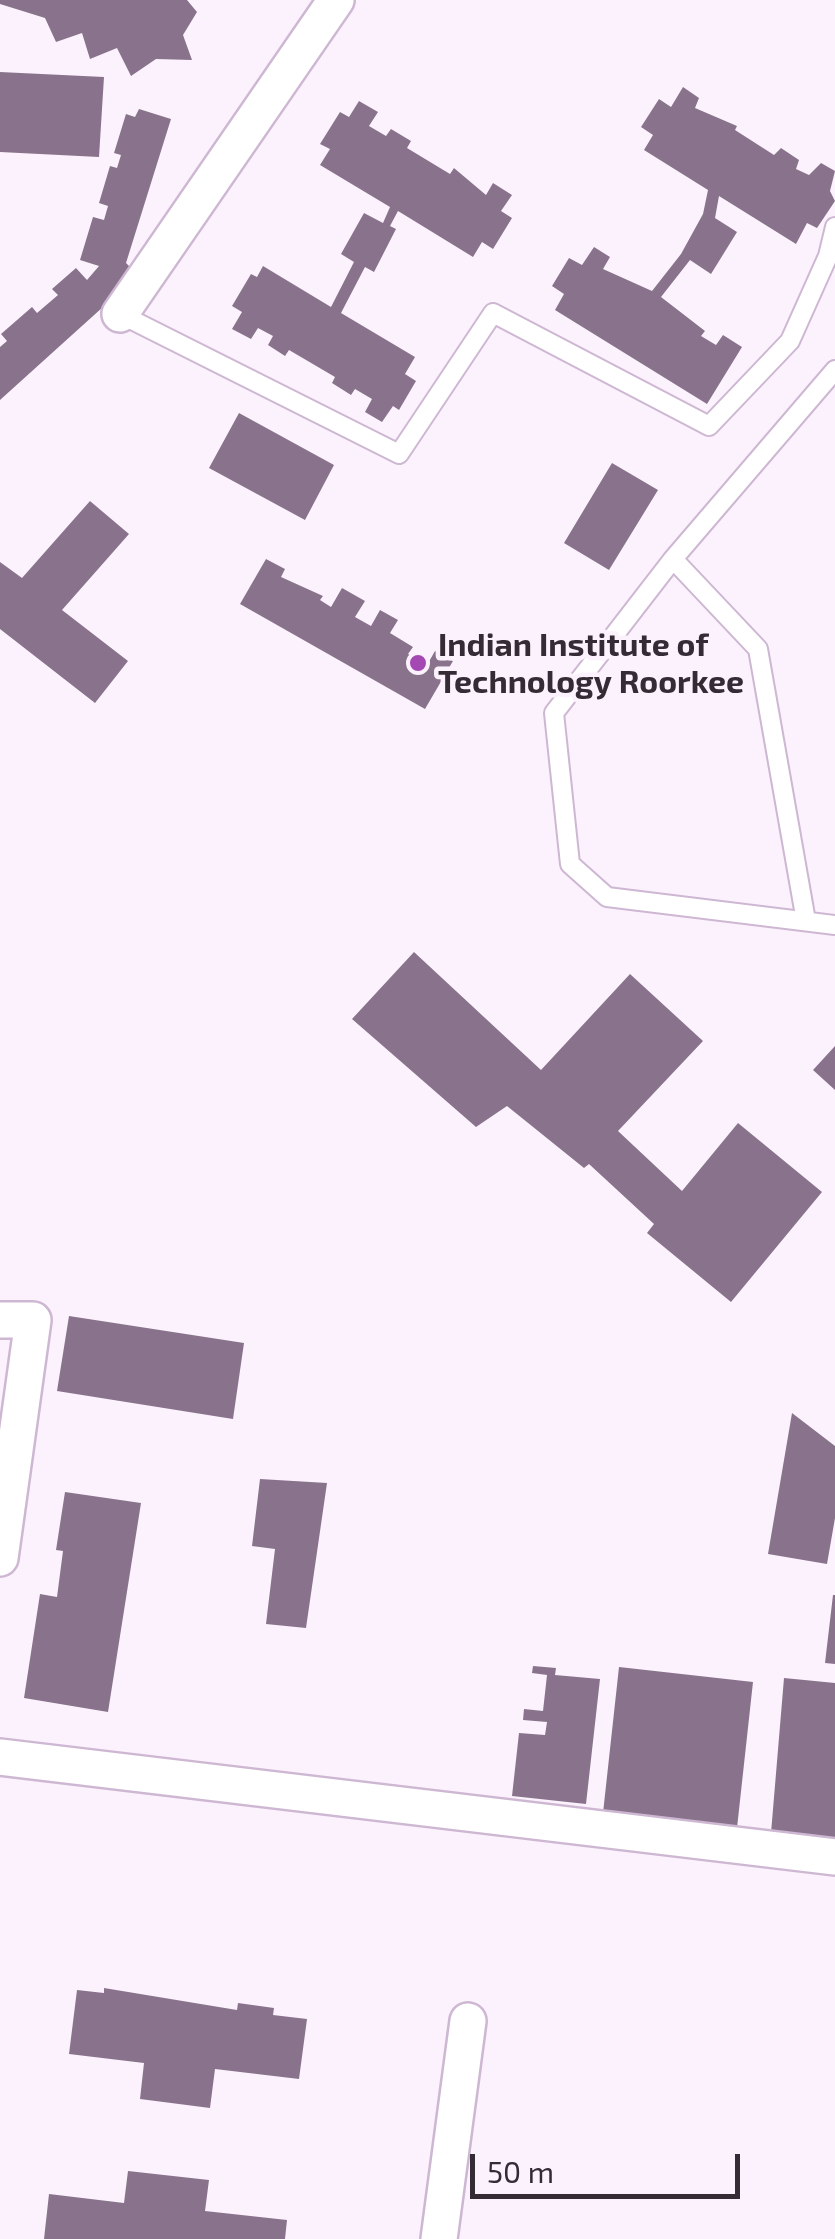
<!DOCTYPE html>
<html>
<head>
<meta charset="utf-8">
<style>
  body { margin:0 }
  #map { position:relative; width:835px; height:2239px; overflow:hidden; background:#fcf2fd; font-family:"Exo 2",sans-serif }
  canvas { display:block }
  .scale { position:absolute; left:470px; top:2154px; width:270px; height:45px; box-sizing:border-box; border:5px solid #342b35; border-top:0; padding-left:12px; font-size:30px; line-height:35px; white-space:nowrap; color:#342b35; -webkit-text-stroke:8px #fcf2fd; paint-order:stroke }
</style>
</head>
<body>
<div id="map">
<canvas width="835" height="2239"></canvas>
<div class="scale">50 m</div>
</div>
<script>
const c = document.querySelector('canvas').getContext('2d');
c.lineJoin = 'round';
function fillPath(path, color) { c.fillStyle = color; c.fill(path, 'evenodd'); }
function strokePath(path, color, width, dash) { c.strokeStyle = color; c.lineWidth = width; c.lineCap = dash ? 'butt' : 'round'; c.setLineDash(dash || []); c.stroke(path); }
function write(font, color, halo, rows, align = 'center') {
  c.font = font + ' "Exo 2",sans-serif'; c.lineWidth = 9; c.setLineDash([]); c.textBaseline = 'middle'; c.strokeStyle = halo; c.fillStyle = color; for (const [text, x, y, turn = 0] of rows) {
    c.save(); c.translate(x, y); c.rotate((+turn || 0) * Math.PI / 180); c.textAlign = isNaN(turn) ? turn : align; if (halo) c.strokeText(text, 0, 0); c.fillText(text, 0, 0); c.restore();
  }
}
const building = new Path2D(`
  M0,0H187L197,12L183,35L192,60L156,59L131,76L117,48L90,59L82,33L56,42L45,18L0,4Z
  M0,72L104,77L99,157L0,152Z
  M683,87L699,98L695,108L737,126L735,130L774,155L781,148L799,160L796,169L809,175L821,163L835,171L830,191L835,201L817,228L807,223L796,244L719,196L715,218L737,232L711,274L690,260L661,297L705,331L701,336L716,345L723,335L742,347L707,404L555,310L564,294L552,286L569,258L582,265L594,247L610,257L603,269L652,291L681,254L703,214L708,190L644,150L653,135L641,127L659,99L671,107Z
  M359,101L378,112L369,126L386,136L391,129L411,141L407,148L450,174L454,168L486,195L493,183L512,195L501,211L512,218L493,249L482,242L473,257L398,211L390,226L396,229L374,272L365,267L341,313L415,357L405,374L416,381L399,410L393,406L382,422L365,412L372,399L355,389L351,395L332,383L335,377L289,350L285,356L268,345L273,336L258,328L251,339L232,329L242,312L232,306L251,274L257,277L263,266L331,307L354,262L341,254L364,213L383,223L390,207L320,165L330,149L320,144L340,112L349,117Z
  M139,109L171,119L126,263L134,271L103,307L0,400V347L7,341L1,334L32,307L37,313L58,295L52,289L76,268L87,280L99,266L80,260L93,217L104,220L108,206L99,203L110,166L117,168L121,155L114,153L126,114L135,117Z
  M239,413L334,465L305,520L209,468Z
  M612,463L658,490L609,570L564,543Z
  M90,501L129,534L62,610L128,661L95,703L0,629V562L22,578Z
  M266,559L285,569L281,577L323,596L320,600L331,607L342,588L365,601L355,617L371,626L380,610L398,620L390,633L413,647L408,654L427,665L435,651L453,661L425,709L240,604Z
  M414,952L541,1070L630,974L703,1041L618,1131L682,1191L738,1123L822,1192L731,1302L647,1233L654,1224L589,1164L584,1168L507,1106L476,1127L352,1019Z
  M835,1046V1090L813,1070Z
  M69,1316L244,1343L233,1419L57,1391Z
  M792,1413L835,1446V1518L827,1564L768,1554Z
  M260,1479L327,1483L306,1628L266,1624L275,1549L252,1546Z
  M65,1492L141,1503L108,1712L24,1698L40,1594L57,1597L63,1551L56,1550Z
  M833,1595H835V1664L825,1663Z
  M533,1666L556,1668L555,1675L600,1679L586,1804L512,1796L519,1733L545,1735L547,1722L523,1720L524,1709L543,1711L547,1675L532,1673Z
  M619,1667L753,1682L737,1828L603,1813Z
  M784,1678L835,1683V1849H829V1839L771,1833Z
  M104,1988L237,2010L238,2003L274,2008L273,2015L307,2019L299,2079L215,2069L210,2108L140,2099L144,2063L69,2054L77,1990L104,1993Z
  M128,2171L209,2180L205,2211L287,2220L285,2239H44L49,2194L124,2203Z`);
const lane = new Path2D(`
  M120,314L399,454L493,313L709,426L790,341L828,256L835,227
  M835,370L673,559L554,713L570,864L607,897L835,925
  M673,559L758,649L806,921`);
const street = new Path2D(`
  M120,314L336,0
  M0,1320H33L0,1558
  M0,1757L835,1857
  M439,2239L468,2021`);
const markers = [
  [418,663,10,"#a448b3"]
];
const poiNames = [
  ["Indian Institute of",438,645],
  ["Technology Roorkee",438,682]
];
fillPath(building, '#89738c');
strokePath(lane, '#ceb7d2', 22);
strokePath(street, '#ceb7d2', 40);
strokePath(lane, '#fff', 18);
strokePath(street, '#fff', 35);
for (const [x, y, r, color] of markers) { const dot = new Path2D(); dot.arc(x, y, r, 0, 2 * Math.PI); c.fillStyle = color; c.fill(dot); strokePath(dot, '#fcf2fd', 4); }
write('bold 32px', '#342b35', '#fcf2fd', poiNames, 'left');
</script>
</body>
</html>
